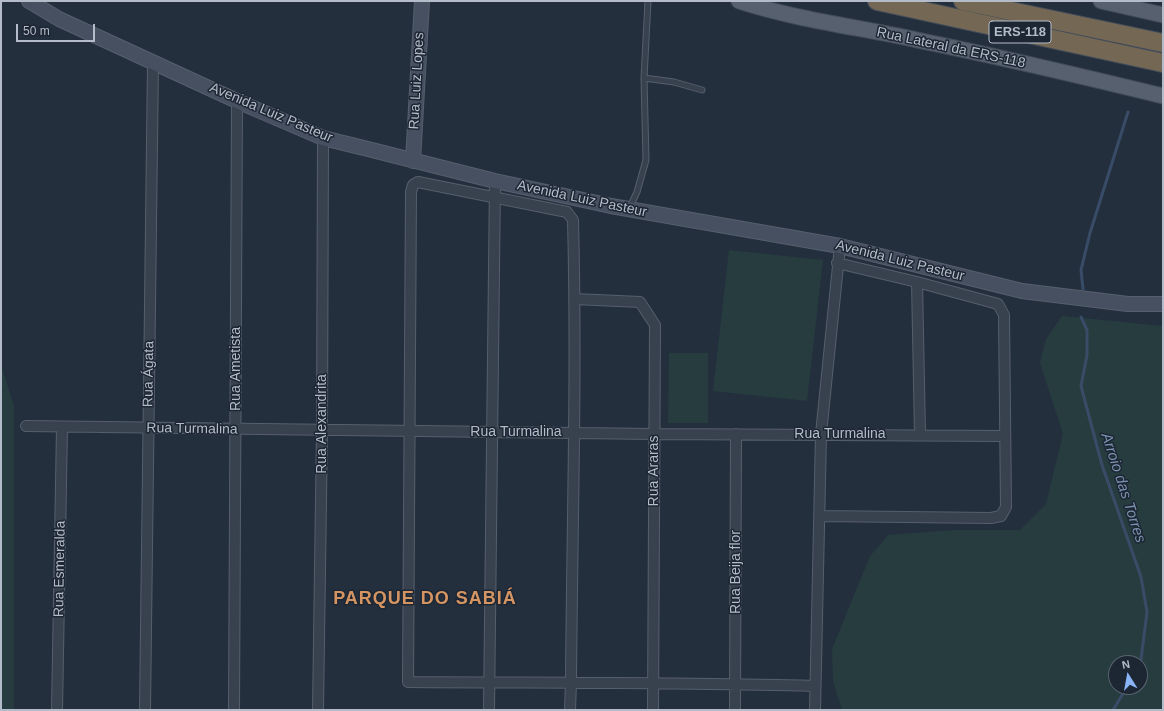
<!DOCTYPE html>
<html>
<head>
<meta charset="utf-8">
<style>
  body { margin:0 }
  #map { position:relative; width:1164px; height:711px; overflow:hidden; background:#242f3e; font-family:Arial,sans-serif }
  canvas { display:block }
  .frame { position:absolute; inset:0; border:2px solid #b4bcc9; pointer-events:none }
  .north { position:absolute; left:1108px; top:655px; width:40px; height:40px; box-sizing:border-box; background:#1d2633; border:1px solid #59626f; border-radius:50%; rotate:349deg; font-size:11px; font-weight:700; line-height:16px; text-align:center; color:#b4bcc9 }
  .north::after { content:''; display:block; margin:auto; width:14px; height:18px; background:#8ab4f8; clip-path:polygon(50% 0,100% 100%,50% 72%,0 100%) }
  .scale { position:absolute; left:16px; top:24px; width:79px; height:18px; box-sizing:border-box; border:2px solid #b4bcc9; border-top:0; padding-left:5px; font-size:12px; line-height:14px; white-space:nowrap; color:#b4bcc9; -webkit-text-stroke:3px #1d2633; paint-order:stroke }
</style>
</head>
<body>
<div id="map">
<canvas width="1164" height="711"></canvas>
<div class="frame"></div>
<div class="north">N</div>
<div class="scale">50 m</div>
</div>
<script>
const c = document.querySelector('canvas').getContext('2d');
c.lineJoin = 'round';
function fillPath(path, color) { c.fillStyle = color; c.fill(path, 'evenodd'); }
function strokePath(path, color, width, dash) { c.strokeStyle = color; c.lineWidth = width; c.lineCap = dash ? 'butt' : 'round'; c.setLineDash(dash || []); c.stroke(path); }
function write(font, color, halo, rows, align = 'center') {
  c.font = font + ' Arial,sans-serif'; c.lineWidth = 3; c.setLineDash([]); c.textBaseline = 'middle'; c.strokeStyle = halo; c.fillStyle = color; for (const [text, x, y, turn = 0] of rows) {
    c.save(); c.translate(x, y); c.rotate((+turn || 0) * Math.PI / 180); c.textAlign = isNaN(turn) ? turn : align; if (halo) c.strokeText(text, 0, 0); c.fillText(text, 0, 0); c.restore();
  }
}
const green = new Path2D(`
  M729,250L823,260L807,401L713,391Z
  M1062,316L1163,326V710H842L833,681L832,649L870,556L888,535L954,530H1020L1046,504L1063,434L1040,363L1046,339ZM1116,663H1140V687H1116Z
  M669,353H708V423H668Z
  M1,365L14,406V710H1Z`);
const stream = new Path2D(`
  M1083,289L1081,270L1090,233L1128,112
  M1081,317L1087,330V355L1081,386L1102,465L1141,577L1147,612L1140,667
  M1113,710L1127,687`);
const lane = new Path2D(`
  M644,78L674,82L702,90
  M629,209L637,192L646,160L644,78L648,1`);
const street = new Path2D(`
  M917,282L920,434
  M575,299L640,302L655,325L653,710
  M26,426L654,434L1005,436
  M820,516L991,518L1001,516L1006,507L1004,315L998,304L917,282L837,263
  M57,710L62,427
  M145,710L153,62
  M234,710L237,101
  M318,710L322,430L323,138
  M489,710L495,181
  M570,710L571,683C572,529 577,374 573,220L567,212L418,182L413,185L411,192L408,682C544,683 679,682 814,686
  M735,710L736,434
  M815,710L821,434L840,246`);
const secondary = new Path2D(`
  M29,1L59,19L237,101L323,138L364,148L495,181L611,206L840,246L1022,291L1128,304H1163
  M413,161L422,1`);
const primary = new Path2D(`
  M739,1C797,20 858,27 917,40C1000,57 1081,76 1163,96
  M1101,1L1163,15`);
const highway = new Path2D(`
  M877,1L1163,63
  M963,1L1163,43`);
const shields = [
  [1020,32,62]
];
const shieldNames = [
  ["ERS-118",1020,32]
];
const streetNames = [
  ["Rua Lateral da ERS-118",951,48,12],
  ["Rua Luiz Lopes",417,81,-87],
  ["Avenida Luiz Pasteur",271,113,23],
  ["Avenida Luiz Pasteur",582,199,12],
  ["Avenida Luiz Pasteur",900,261,14],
  ["Rua Ametista",236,369,-90],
  ["Rua Ágata",149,374,-89],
  ["Rua Alexandrita",322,424,-90],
  ["Rua Turmalina",192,429,1],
  ["Rua Turmalina",516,432],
  ["Rua Turmalina",840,434],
  ["Rua Araras",654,471,-90],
  ["Rua Esmeralda",60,569,-89],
  ["Rua Beija flor",736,572,-90]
];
const waterNames = [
  ["Arroio das Torres",1123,488,72]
];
const districtNames = [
  ["PARQUE DO SABIÁ",425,599]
];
fillPath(green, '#263c3f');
strokePath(stream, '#394c67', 3);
strokePath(lane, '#565f6c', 7);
strokePath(street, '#565f6c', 12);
strokePath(secondary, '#565f6c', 16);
strokePath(primary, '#414a57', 17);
strokePath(highway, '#434c59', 20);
strokePath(lane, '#38414e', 5);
strokePath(street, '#38414e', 10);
strokePath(secondary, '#465061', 14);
strokePath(primary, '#56606e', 15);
strokePath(highway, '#746855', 18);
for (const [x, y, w] of shields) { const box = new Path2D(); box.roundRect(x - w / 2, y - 11, w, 22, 3); c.fillStyle = '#1d2633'; c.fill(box); strokePath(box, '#b4bcc9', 1); }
write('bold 13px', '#b4bcc9', null, shieldNames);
write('14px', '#b4bcc9', '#1d2633', streetNames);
write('italic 15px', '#7c92b1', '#1d2633', waterNames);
c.letterSpacing = '1px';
write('bold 18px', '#d59563', '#1d2633', districtNames);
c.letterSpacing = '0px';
</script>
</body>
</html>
